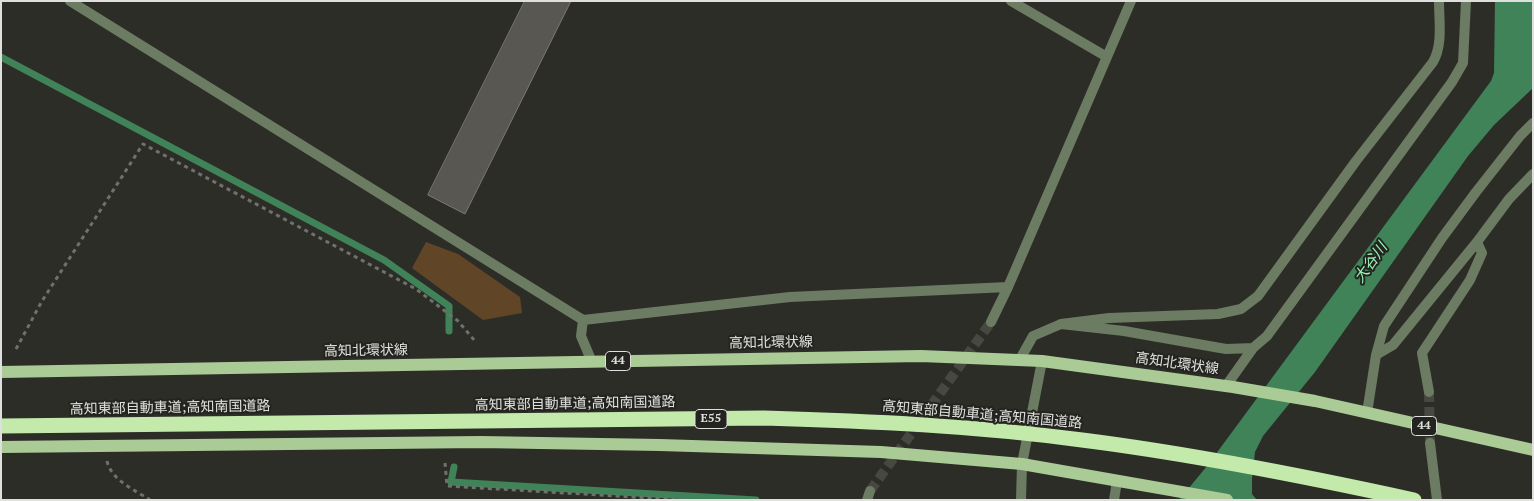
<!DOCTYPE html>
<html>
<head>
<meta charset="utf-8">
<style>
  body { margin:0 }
  #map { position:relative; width:1534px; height:501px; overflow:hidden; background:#2d2d28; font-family:"PT Serif",serif }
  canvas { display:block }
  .frame { position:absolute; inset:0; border:2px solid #dfe0dd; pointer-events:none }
</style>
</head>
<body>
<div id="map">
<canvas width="1534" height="501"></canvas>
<div class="frame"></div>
</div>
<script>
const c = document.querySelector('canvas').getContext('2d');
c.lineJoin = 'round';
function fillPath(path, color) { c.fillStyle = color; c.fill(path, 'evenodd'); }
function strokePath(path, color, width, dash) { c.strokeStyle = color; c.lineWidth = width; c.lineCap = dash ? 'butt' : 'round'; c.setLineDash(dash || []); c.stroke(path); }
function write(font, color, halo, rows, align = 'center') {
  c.font = font + ' "PT Serif","Noto Sans JP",serif'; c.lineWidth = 4; c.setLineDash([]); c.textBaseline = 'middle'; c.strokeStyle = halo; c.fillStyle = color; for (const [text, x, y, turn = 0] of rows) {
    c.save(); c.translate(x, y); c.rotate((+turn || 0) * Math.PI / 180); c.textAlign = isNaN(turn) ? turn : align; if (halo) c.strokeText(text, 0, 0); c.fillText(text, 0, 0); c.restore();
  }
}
const green = new Path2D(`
  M426,242L458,254L520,297L522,313L483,320L412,268Z`);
const water = new Path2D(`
  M1495,1H1533V88L1494,125L1468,156L1315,372L1263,436L1255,452L1252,479V494L1257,500H1179L1207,466L1491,81L1494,73Z`);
const stream = new Path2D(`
  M1,57L384,260L449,306V331
  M454,467L451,482L756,500`);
const building = new Path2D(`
  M525,1H571L465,214L428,195Z`);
const minorTunnel = new Path2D(`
  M1429,392L1430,443
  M870,491L991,322`);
const path = new Path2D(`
  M16,349L42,301L143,144L416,289L458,321L475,341
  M107,461C111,480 135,490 150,500
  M445,463L447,486L684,500`);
const minor = new Path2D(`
  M70,1L583,320L790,297L1008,287
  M1011,1L1107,57
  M1477,242L1509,199L1533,174
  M583,320L581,336L592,362
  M991,322L1008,287L1131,1
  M1061,324L1109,318L1218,314L1241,309L1258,296L1356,161L1433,62C1443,45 1439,21 1439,1
  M1376,355L1393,345L1477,242L1482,253L1470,280L1422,353L1429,392
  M1019,361L1033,336L1061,324L1124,331L1226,349L1253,348
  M1226,386L1253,348L1267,336L1452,82L1463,63L1466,1
  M1367,413L1376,355L1384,326L1442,238L1476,192L1520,136L1533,123
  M1430,443L1437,500
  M867,500L870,491
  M1021,500L1022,464L1042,361
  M1114,500L1117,481`);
const primary = new Path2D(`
  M1,372L921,356L1042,361L1233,387L1315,401L1533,450
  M1,447L481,442L660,445L881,452L1022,464L1227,500`);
const motorway = new Path2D(`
  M1,426L764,418C870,421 976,426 1082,440C1193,454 1304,476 1414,500`);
const shields = [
  [618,361,25],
  [711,419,32],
  [1424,426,25]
];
const shieldNames = [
  ["44",618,361],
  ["E55",711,419],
  ["44",1424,426]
];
const streetNames = [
  ["高知北環状線",771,343,-1],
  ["高知北環状線",366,351,-1],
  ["高知北環状線",1177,364,8],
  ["高知東部自動車道;高知南国道路",575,404,-1],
  ["高知東部自動車道;高知南国道路",170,408,-1],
  ["高知東部自動車道;高知南国道路",982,415,5]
];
const waterNames = [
  ["大谷川",1371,263,-54]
];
fillPath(green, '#604626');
fillPath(water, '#408359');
strokePath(stream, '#408359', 7);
fillPath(building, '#595752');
strokePath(building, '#7b7973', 1);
strokePath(minorTunnel, '#484843', 10, [10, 5]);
strokePath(path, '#70716c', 3, [4, 4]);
strokePath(minor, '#6c7c62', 10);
strokePath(primary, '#abcb96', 12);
strokePath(motorway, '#c3eaaa', 15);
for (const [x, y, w] of shields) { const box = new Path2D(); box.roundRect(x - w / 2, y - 9.5, w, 19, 4); c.fillStyle = '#23241f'; c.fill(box); strokePath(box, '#dfe0dd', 1); }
write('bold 12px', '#dfe0dd', null, shieldNames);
write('14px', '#dfe0dd', '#23241f', streetNames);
write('italic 15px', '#99f7b8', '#23241f', waterNames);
</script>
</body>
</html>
